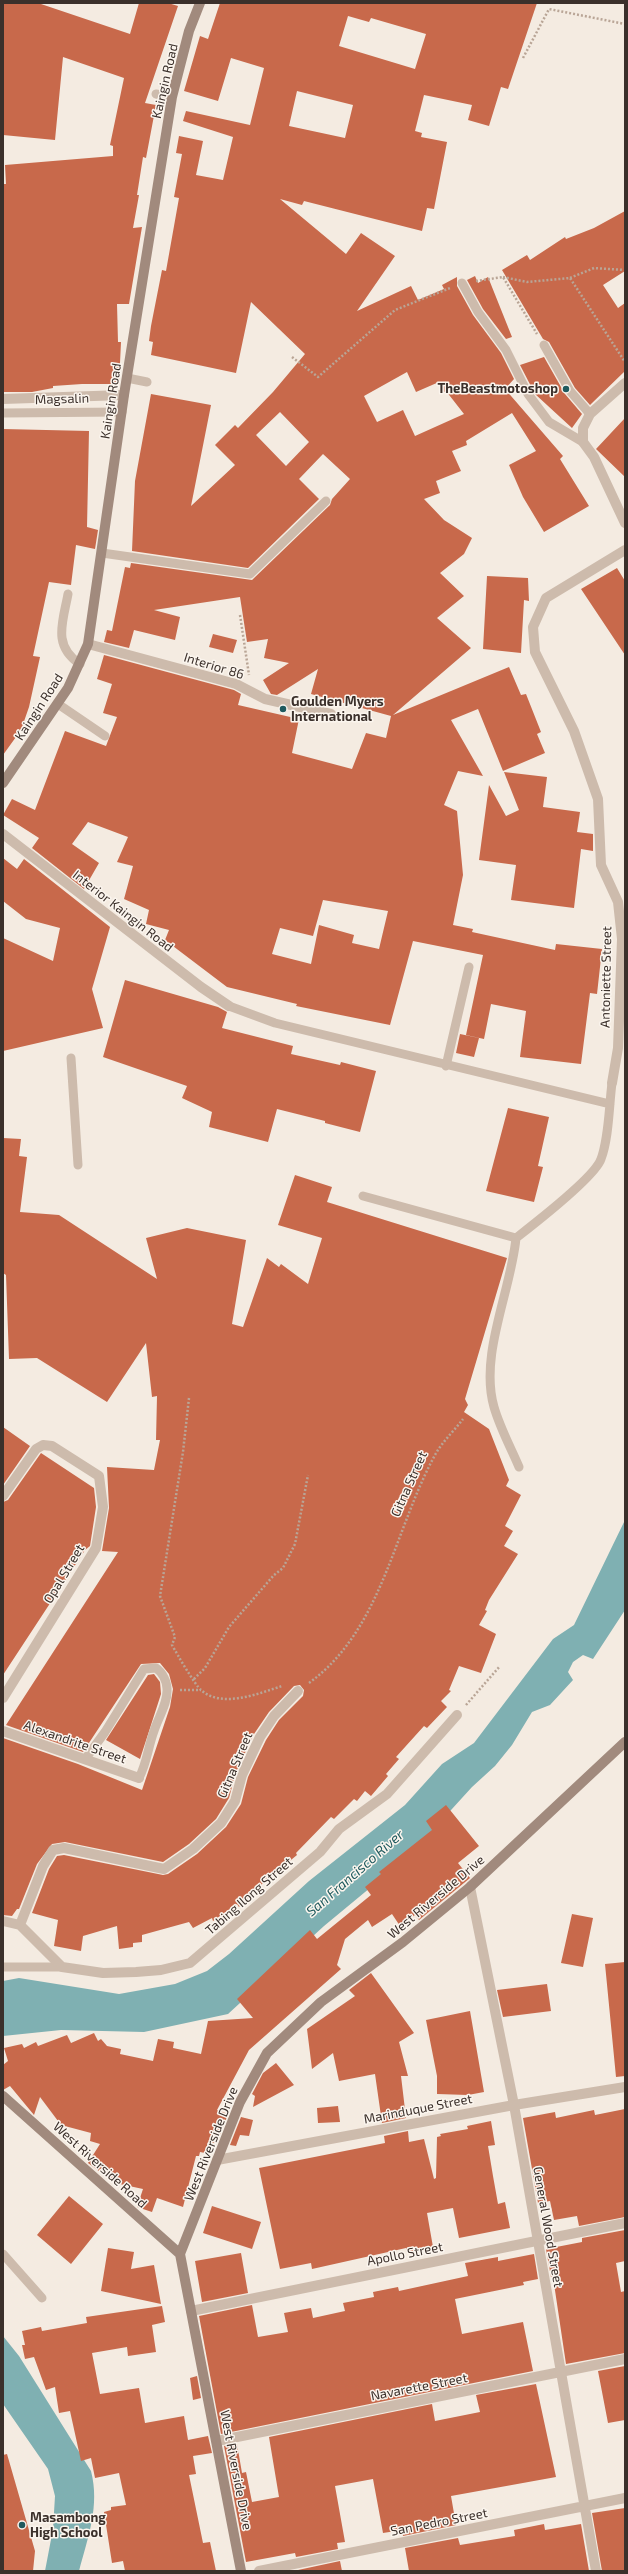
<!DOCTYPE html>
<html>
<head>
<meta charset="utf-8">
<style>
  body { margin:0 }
  #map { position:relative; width:628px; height:2574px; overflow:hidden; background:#f4ebe1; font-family:"Exo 2",sans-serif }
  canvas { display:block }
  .frame { position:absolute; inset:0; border:4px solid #3b302b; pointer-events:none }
</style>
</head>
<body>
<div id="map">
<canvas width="628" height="2574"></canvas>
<div class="frame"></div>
</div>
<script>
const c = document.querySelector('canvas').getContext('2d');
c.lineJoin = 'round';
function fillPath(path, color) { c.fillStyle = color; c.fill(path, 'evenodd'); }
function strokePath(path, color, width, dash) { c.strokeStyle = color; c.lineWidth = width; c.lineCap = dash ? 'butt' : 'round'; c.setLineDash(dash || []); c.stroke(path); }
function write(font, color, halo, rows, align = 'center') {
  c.font = font + ' "Exo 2",sans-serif'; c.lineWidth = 3; c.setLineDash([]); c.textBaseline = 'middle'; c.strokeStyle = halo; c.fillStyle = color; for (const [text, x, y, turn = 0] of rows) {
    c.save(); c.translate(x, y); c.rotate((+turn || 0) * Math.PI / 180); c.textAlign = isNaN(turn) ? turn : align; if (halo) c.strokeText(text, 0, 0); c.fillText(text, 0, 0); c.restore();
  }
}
const water = new Path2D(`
  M625,1520V1610L593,1659L583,1655L573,1662L568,1672L573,1680L550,1705L532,1712L512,1745L495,1766L472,1787L411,1854L324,1926L228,2014L144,2032L61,2030L3,2036V1981L19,1978L119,1994L175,1984L207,1971L229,1954L309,1881L405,1805L442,1764L474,1743L553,1639L574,1625Z
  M3,2336L19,2356L91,2471C100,2506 88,2537 79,2571H45L53,2529L55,2496L48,2469L3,2404Z`);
const building = new Path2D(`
  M3,3H38L130,34L139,3H168L178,6L145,103L156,105L146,158L143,157L137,195H139L133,228L142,227L129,304H117L118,342H121L119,384H82L53,386V388L32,392H3V184H6L5,165L113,156V146L110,145L124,78L63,57L55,140L3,135Z
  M220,3H537L508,89L501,87L489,126L468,120L472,105L424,95L415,131L422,133L421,137L447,142L434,209L427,208L422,231L304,201L302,205L280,199L346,254L361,233L395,256L357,311L411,286L418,300L444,289L442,285L457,277V286L473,315L501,353L514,379L505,389L563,456L560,459L589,506L544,532L523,497L509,465L536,451L512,413L466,441L467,445L452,451L461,471L436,481L440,493L424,499L444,520L472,538L464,554L440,573L464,596L437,618L471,648L393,715L509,667L521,695L526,694L541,732L537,734L545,753L503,771L478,709L451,720L483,776L458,771L444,805L457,811L463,875L453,925L473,929L472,932L555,950L556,944L602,949L597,994L590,993L581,1064L520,1057L526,1011L491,1004L484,1039L466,1035L483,955L413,941L390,1025L296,1006L297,1004L227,987L165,940L169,930L146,924L149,910L124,899L133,866L117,862L128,837L88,822L72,844L99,863L84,889L32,848L39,838L3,815L12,799L35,810L65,731L106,746L117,717L103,713L112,684L97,679L104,655L234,690L241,694L238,705L299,719L292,753L352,769L366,733L386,738L391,716L311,694L318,669L277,695L271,694L263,680L289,663L264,658L268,639L247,642L240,597L154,610L180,617L175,640L134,630L129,648L104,642L107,630L112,631L125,567L130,568L131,563L252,580L330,505L332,499L350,479L323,454L299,479L319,499L248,568L132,551L135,481L151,394L211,405L191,506L235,465L215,445L235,425L238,428L273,392L305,354L251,302L236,373L151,355L153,342L149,341L151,326L162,270L166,271L179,198L174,197L182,154L176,153L179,136L203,141L196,175L223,180L233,137L183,121L186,111L250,125L264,68L231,58L218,101L184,91L200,36L208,39ZM348,16L369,22L371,18L426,34L415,69L339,46ZM297,91L353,105L345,138L289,126ZM407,372L416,392L439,382L444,392L446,391L464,414L415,436L403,410L377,422L364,396ZM280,412L309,442L286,466L256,435ZM323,900L388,911L379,949L352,943L354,935L319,925L311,964L272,954L280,928L313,936Z
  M625,211V271L603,285L618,308L625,303V371L590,405L575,388L549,342L543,339L502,270L527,255L530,260L565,237L566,239L594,228Z
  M475,276L478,283L488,277L512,337L506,339L483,309L467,280Z
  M544,357L565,394L582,414L572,428L535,394L520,365Z
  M625,418V477L596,449Z
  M3,429L89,431L87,527L98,530L95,549L76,545L71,585L49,582L33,656L40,657L29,707L21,730L3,755Z
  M617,568L625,581V655L581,589Z
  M487,576L528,578L529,601L524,600L521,653L483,649Z
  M213,634L237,640L233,653L209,647Z
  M504,772L547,777L543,807L580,812L577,832L593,834V851L581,849L574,908L511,900L516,865L479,860L489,785L506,816L519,810Z
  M3,858L17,869L24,859L110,927L92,989L103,1028L3,1051V938L53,961L60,928L26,919L3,901Z
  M125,980L218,1007L227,1012L222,1028L293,1046L291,1054L340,1065L341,1062L376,1071L360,1132L325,1123V1121L277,1109L268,1142L209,1127L212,1112L182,1098L187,1086L103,1057Z
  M460,1034L479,1038L474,1057L456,1053Z
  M508,1108L549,1117L538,1166L543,1167L534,1202L486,1191Z
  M3,1138L21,1139L19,1156L27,1157L20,1212L59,1215L157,1279L146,1238L187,1228L246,1240L232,1324L243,1327L267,1258L279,1267L281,1264L308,1284L322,1238L278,1225L295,1175L332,1187L327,1202L507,1258L465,1399L468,1405L464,1412L489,1429L509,1480L506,1486L521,1495L505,1526L513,1531L504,1546L518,1554L489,1600L485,1610L487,1611L479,1625L496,1634L481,1673L459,1666L449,1690L451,1691L441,1701L447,1707L427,1728L424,1726L396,1757L399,1759L386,1774L388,1776L371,1796L365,1791L357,1801L354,1799L334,1819L331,1817L296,1853L297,1855L263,1883L239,1907L237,1904L213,1921L212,1918L193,1928L189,1922L142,1935V1942L133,1943V1947L119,1949L117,1926L83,1936L81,1951L54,1946L58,1920L32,1913L49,1869L57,1856L64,1855L163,1875L168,1874L197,1854L226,1827L241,1804L248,1777L266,1740L279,1720L303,1696L304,1690L300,1685L294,1686L269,1712L254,1734L236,1772L229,1798L216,1819L189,1844L163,1862L65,1842L52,1844L37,1864L19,1909H17L12,1916L3,1915V1738L78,1764L142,1790L170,1707L173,1689L169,1674L160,1663L141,1664L83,1752L6,1725L118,1552L102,1551L109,1508L107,1467L154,1470L160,1440H156L157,1396L152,1397L146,1343L107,1402L37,1358L9,1359L6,1275L3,1273Z
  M3,1427L30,1446L3,1485Z
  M41,1453L94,1488L96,1507L90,1546L85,1550L3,1675V1502L8,1500Z
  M154,1674L160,1682L161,1694L140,1759L106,1740L148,1675Z
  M446,1805L479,1846L458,1863L470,1878L419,1920L415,1915L400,1926L392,1914L372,1927L368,1920L345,1939L337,1965L341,1969L249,2050L217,2110L228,2114L217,2143L208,2142L205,2153L200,2152L199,2156H196L183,2207L157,2198L152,2212L137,2207L143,2189L115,2183L88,2163L100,2144L90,2141L91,2133L61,2125L40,2097L34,2115L10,2086L3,2090V2065L8,2061L4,2048L22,2044L24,2048L36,2042L38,2046L67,2035L71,2043L94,2033L98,2041L101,2039L107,2046L121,2049L120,2054L153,2061L158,2039L174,2042L173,2048L201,2054L208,2021L253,2018L237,1999L310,1930L317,1939L371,1895L365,1887L381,1874L379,1872L432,1830L426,1821Z
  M572,1914L593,1918L583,1967L561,1963Z
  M625,1962V2076L616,2077L605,1964Z
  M371,1973L414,2033L399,2042L408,2076H401L406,2118L382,2123L375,2074L339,2081L333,2053L312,2069L307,2029L355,1996L349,1990Z
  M547,1984L551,2011L503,2017L497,1990Z
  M470,2011L484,2092L468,2095L437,2094V2076L426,2020Z
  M276,2063L294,2085L253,2107L255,2096L252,2094L263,2073Z
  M338,2106L340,2122L318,2123L317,2108Z
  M625,2109V2217L579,2226L577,2216L554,2220L550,2201L538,2203L523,2118L555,2112L556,2118L594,2110L595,2115Z
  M241,2117L253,2120L249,2136L240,2135L236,2146L230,2145Z
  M491,2121L495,2145L488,2146L493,2176L498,2204L505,2202L510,2228L459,2238L453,2208L427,2213L433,2247L407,2252L406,2248L312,2269L311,2263L280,2269L259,2168L385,2143L384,2136L408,2131L409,2142L424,2139L434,2179L436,2178L437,2137L441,2136L440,2134L468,2129L467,2126Z
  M69,2196L103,2224L71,2264L37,2235Z
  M212,2206L261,2222L252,2249L203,2233Z
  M625,2230V2261L616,2263L621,2292L625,2291V2353L566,2364L553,2277H551L546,2249L582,2242V2238Z
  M108,2248L134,2252L131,2269L154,2265L161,2304L101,2291Z
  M241,2253L248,2293L202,2302L195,2261Z
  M534,2254L538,2279L523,2282L524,2285L455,2299L462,2334L523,2322L533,2371L221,2434L199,2316L252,2305L258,2337L288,2332L284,2313L311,2308L313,2318L345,2311L343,2303L374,2297L373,2292L398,2287L399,2291L468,2276L465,2263L498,2257V2261Z
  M162,2306L165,2322L152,2325L156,2352L128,2356L127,2347L92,2353L100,2394L139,2388L145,2423L184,2416L188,2440L208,2436L212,2453L193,2456L196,2474L189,2475L203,2543L210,2542L216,2571H125L123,2561L112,2563L104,2512L111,2510V2507L126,2505L119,2473L95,2478L91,2458L81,2461L70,2411L59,2413L55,2387L46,2390L34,2357L25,2359L22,2345H25L22,2331L41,2327L42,2331L87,2323L86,2317Z
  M625,2366V2420L608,2423L598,2371Z
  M197,2376L201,2398L193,2400L190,2378Z
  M536,2384L556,2477L451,2496L456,2525L403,2536L402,2530L383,2533L373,2479L335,2486L345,2542L337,2543L338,2549L296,2557L295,2553L246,2562L224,2446L237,2444L242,2473L246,2472L252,2502L279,2497L269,2437L432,2404L435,2421L480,2412L476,2395Z
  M7,2454L35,2551L33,2571H3V2455Z
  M625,2508V2571H602L592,2513Z
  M544,2524L545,2530L581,2524L589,2571H409L405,2548L458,2538L460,2545L515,2536L514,2530Z
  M340,2561L342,2571H298V2570Z`);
const path = new Path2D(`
  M523,58L549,9L625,24
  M503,277L527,282L570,278L625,362
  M570,278L594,268L625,270
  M476,281L503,277L537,334
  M292,357L318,377L395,310L450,288
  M240,615L249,675
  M189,1398L183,1452L160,1596L175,1637L172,1645C177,1654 195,1685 201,1690C222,1709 260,1693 282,1686
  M194,1679L205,1668L229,1627L274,1575L283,1568L295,1544L308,1475
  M309,1683C382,1630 394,1530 435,1455C442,1442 454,1431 463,1419
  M180,1690H201
  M466,1705L500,1666`);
const lane = new Path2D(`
  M156,94L172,97
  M462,283L478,312L506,350L528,394L549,422L583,442
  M544,345L570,391L590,414
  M127,378L147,382
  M3,413L122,412
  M102,553L250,574L326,501
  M68,594C63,622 52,645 80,664
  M58,704L105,736
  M229,1006L275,1023L610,1104
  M71,1058L78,1165
  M446,1066L469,967
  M363,1196L516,1238
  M516,1238C511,1291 479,1355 494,1407C500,1428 511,1448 519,1467
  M516,1238C534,1224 595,1177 601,1159C609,1138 609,1106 612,1083
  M86,1758L105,1732L144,1669L156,1668C162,1672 167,1681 167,1689C168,1703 158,1718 154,1731C148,1747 147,1763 139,1778
  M3,1967H62
  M3,2254L42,2298`);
const street = new Path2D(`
  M625,383L590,414L583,428V442L594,457L625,523
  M3,399L124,395
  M88,644L236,684L265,699L331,714
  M3,834L201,987L229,1006
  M612,1083L618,1048L622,939L618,902L601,865L598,799L574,731L535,652L533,627L546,598L625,550
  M3,1496L36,1449L43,1445L52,1446L99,1476L103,1507L96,1548L3,1698
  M3,1731L139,1778
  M470,1887L514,2105L596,2571
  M3,1921L20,1925
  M20,1925L62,1967L103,1973L136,1972L161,1970L190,1963L320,1852L339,1829L387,1794L457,1715
  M20,1925L43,1866L53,1850L64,1848L164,1869L193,1849L221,1823L235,1801L242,1775L260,1737L274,1716L298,1691
  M217,2160L514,2105L625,2087
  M191,2311L625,2223
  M217,2441L625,2359
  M259,2571L625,2498`);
const secondary = new Path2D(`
  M3,783L68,688L88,644L124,395L172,97L189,31L200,3
  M3,2096L180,2254
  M241,2571L180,2254L240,2102L267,2053L321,2002L403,1942L470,1887L625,1742`);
const markers = [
  [566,389,4,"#1f5a5e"],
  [283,709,4,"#1f5a5e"],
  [22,2525,4,"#1f5a5e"]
];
const streetNames = [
  ["Kaingin Road",165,81,-77],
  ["Magsalin",62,399,-2],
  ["Kaingin Road",111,401,-81],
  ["Interior 86",214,666,17],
  ["Kaingin Road",39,707,-57],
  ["Interior Kaingin Road",123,911,38],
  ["Antoniette Street",606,977,-89],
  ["Gitna Street",409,1484,-66],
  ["Opal Street",64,1574,-59],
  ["Alexandrite Street",75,1742,19],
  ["Gitna Street",235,1765,-67],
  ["Tabing Ilong Street",249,1896,-41],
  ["West Riverside Drive",436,1897,-40],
  ["Marinduque Street",418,2109,-11],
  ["West Riverside Drive",211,2144,-68],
  ["West Riverside Road",100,2165,42],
  ["General Wood Street",548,2227,80],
  ["Apollo Street",405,2254,-11],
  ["Navarette Street",419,2387,-11],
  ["West Riverside Drive",236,2470,79],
  ["San Pedro Street",439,2522,-11]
];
const poiNames = [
  ["TheBeastmotoshop",558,389,"right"],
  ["Goulden Myers",291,702],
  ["International",291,717],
  ["Masambong",30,2518],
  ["High School",30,2533]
];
const waterNames = [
  ["San Francisco River",355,1873,-41]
];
fillPath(water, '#7fb0b2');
fillPath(building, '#c8694b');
strokePath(path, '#b9a596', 2.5, [2, 2]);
strokePath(lane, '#cdbbac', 9);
strokePath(street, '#cdbbac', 10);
strokePath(secondary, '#a18a7d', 10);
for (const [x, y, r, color] of markers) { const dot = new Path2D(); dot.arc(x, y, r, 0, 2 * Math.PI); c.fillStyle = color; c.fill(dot); strokePath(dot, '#fbf5ee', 1.5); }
write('13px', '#3b302b', '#fbf5ee', streetNames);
write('bold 13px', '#3b302b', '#fbf5ee', poiNames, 'left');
write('italic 14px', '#1f5a5e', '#fbf5ee', waterNames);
</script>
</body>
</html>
